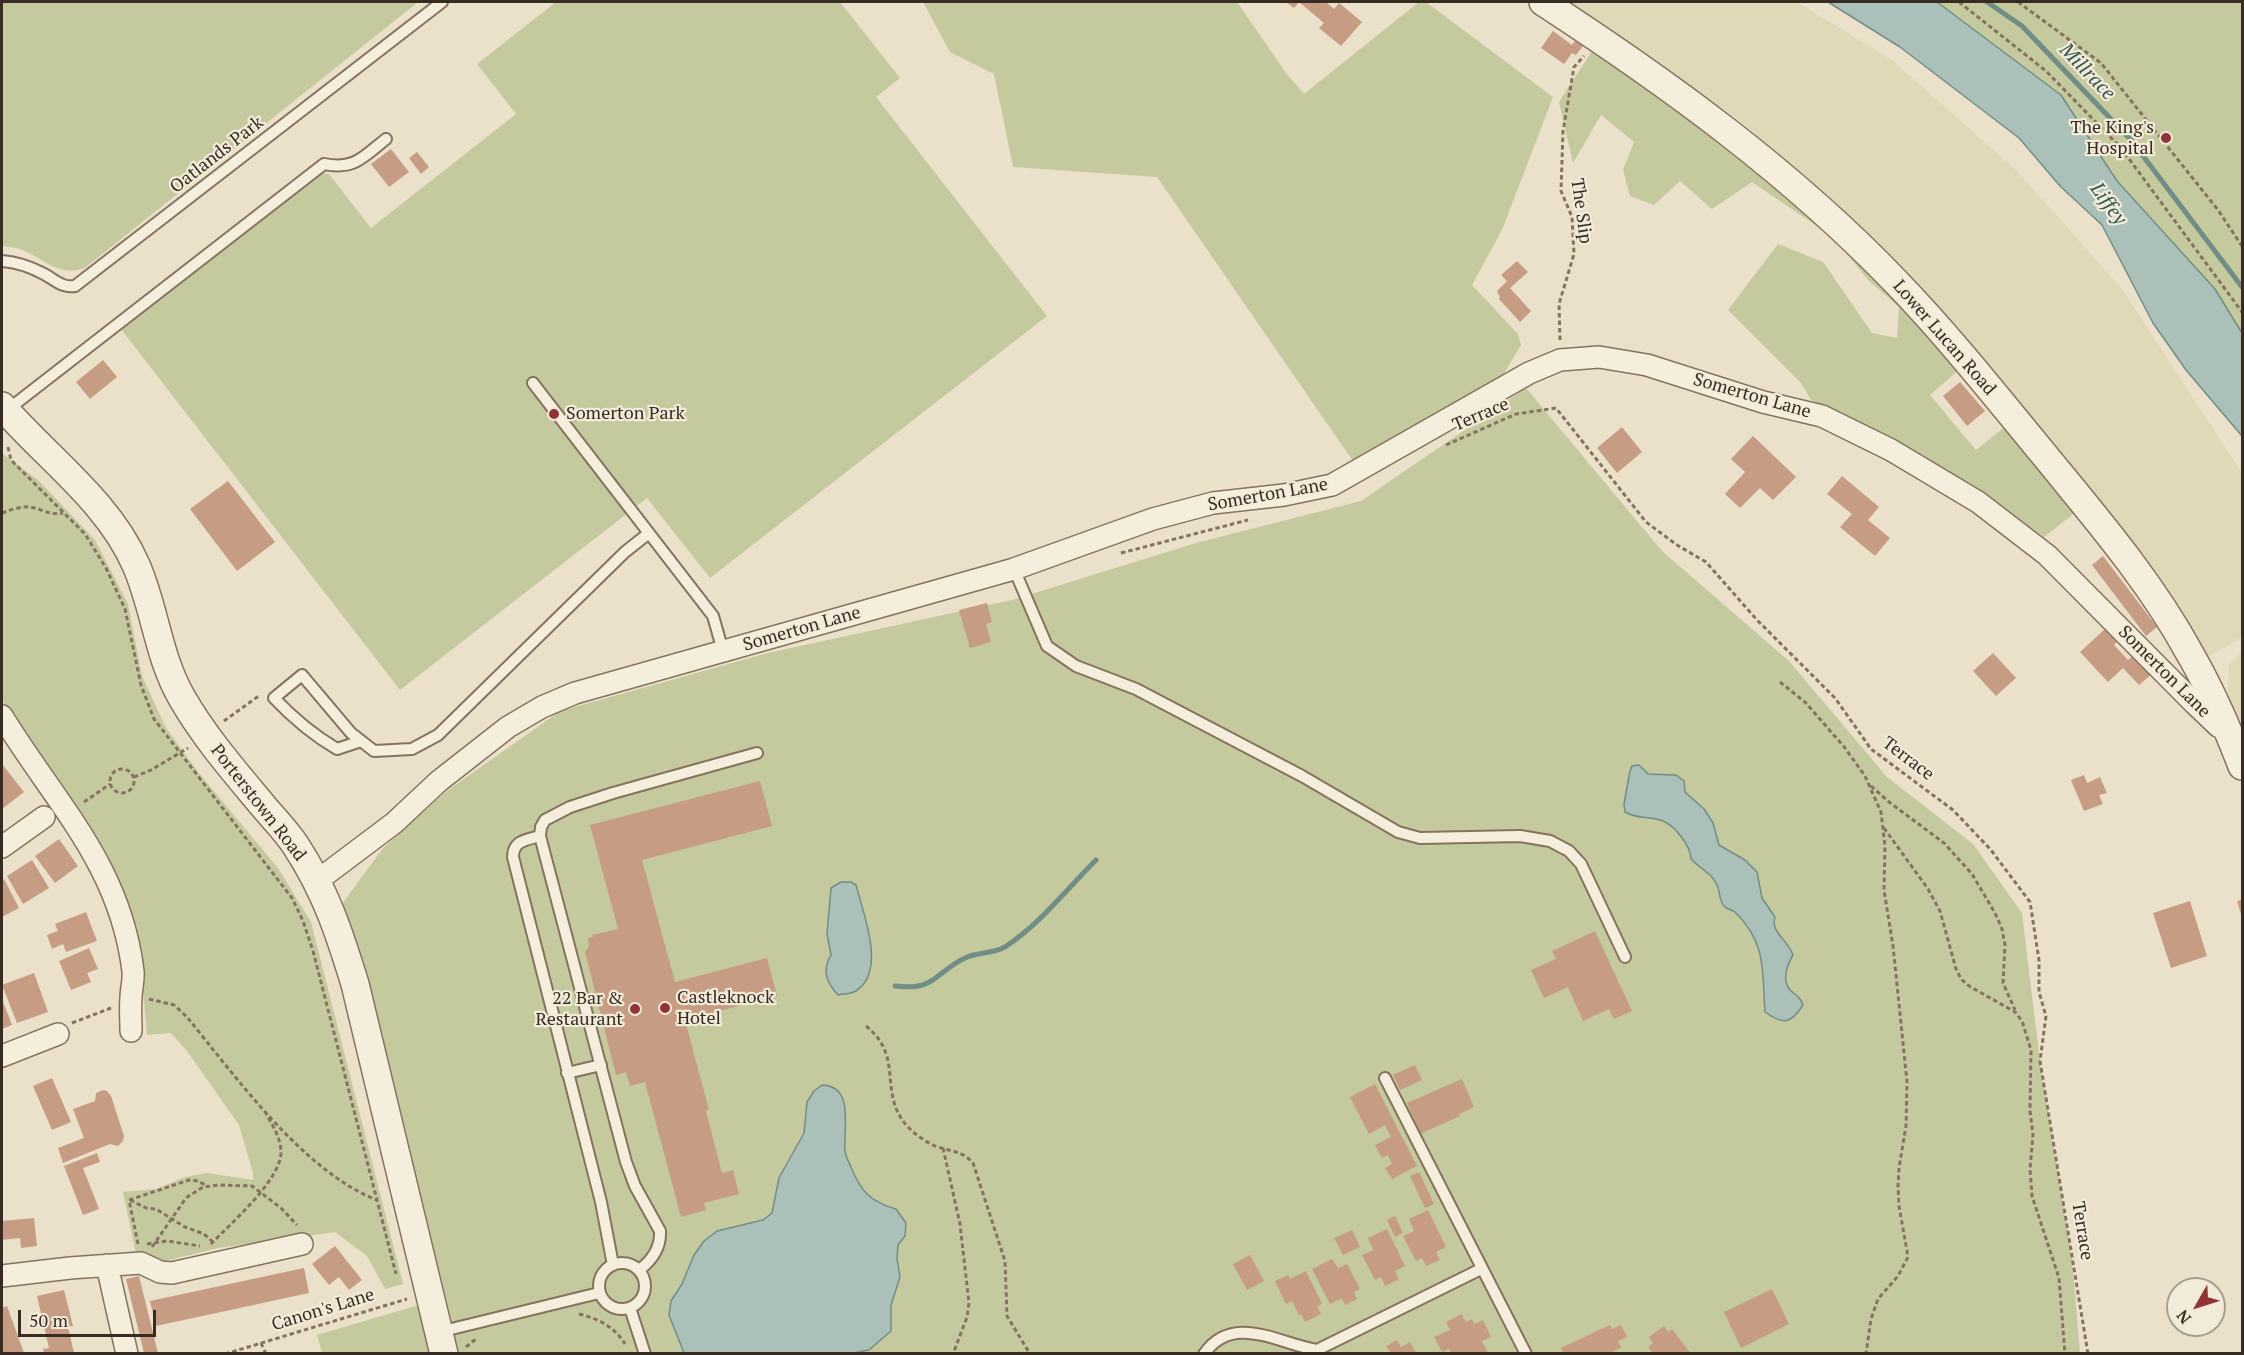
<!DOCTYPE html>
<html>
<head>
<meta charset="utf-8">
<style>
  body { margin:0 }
  #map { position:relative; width:2244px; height:1355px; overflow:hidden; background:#ebe0ca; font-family:"PT Serif",serif }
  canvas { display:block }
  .frame { position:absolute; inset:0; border:3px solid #382c22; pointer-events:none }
  .north { position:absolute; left:2166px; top:1277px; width:60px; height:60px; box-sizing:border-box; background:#f3ebd9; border:2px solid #a89f90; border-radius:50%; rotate:231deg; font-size:16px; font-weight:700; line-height:24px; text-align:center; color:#382c22 }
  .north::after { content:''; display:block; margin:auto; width:21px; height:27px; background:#903437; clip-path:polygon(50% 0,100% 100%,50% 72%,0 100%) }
  .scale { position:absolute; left:18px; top:1310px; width:138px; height:27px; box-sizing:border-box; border:3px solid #382c22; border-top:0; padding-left:8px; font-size:18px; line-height:21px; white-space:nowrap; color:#382c22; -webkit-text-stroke:4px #f3ebd9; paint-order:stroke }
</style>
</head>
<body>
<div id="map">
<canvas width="2244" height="1355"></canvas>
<div class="frame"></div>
<div class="north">N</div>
<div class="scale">50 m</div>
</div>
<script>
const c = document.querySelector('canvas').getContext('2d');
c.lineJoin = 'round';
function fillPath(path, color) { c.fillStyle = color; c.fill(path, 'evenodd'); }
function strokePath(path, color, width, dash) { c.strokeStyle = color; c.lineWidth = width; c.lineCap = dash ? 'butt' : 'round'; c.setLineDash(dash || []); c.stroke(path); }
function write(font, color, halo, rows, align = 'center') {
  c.font = font + ' "PT Serif",serif'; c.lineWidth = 4.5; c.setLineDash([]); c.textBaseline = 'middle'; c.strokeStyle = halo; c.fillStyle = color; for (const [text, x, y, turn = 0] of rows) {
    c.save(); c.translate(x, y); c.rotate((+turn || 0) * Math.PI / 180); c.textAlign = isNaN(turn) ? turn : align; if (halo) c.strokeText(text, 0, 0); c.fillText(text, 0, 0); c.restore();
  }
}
const farmland = new Path2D(`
  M1569,2H1797L1892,60L2016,170L2122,289L2242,473V637L2208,657L2180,612L2077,479L1885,250L1730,113Z
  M2242,652V730L2228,692L2229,665Z`);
const green = new Path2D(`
  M2,2H418L86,267C60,279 44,258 20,249C15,247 8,247 2,246Z
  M556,2H840L900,78L876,97L1047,316L710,578L647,498L400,690L121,329L321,173L329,174L371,228L516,114L477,64Z
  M923,2H1237L1286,73L1304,94L1419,2H1426L1553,97L1502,230L1472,285L1518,334L1521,345L1503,375L1454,409L1355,464L1157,177L1013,167L994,74L950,52Z
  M1937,2H2242V333L2215,289L2117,181L2061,95Z
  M1594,48L1711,133L1846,246L1960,369L1930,395L1976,450L2006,426L2077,511L2044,537L1978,488L1811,400L1800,382L1728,310L1778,244L1823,262L1872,333L1897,338L1899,307L1869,281L1833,237L1752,182L1712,209L1680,181L1654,205L1630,196L1623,170L1634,142L1601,115L1573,163L1559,102Z
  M1526,388L1662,551L1789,661L1887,777L1973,844L2022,913L2040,1061L2072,1259L2080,1353H448L368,983L342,904L383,848L447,791L560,711L768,653L1012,600L1196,543L1361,501Z
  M2,453L39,481L95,540L128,604L142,676L165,726L198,772L278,868L311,922L403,1284L385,1289L367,1256L335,1232L218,1248L157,1263L136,1254L123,1192L156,1189L185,1177L207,1173L253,1180V1173L239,1125L187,1051L171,1033L147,1035L141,969L131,926L7,712L2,698Z
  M422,1304L434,1353H322L317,1335Z`);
const water = new Path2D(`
  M1828,2H1937L2061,95L2117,181L2215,289L2242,333V436L2186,370L2153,323L2102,225L2060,186L2019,138L1900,47Z
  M1639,765L1648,774L1676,775L1684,781L1685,792L1704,809L1713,823L1719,845L1745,860L1757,872L1762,898L1775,917C1770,932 1788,940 1793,955C1787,965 1781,981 1791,991C1797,996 1800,997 1803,1005C1791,1024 1783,1025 1765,1012C1762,972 1767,944 1736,913C1732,909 1727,910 1724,906C1719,901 1720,891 1717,885C1711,872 1700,869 1691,859C1691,846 1675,826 1663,821C1650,816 1636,819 1625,812L1624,804L1630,771L1632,766Z
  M841,882H851L856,885C863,913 887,971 856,991C851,994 844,994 838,995C826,982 822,970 831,955L827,934L831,888Z
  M822,1085C855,1086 843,1128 845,1150C845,1156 849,1162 851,1167C861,1192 871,1202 896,1209L906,1223L905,1236L898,1245L897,1258L900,1277L891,1305V1331L869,1350L854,1353H684L669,1315L671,1301L682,1284L694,1255L704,1241L717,1231L763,1220L772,1213L779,1178L804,1133L807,1102L814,1091Z`);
const stream = new Path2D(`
  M1987,2L2022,26L2131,140L2242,287
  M895,986C936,991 934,973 965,958C977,952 993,954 1005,947C1039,925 1067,889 1096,860`);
const building = new Path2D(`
  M1286,2H1326L1334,9L1339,3L1362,22L1341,46L1319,28L1324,23L1299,2L1294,8Z
  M1553,31L1572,45L1575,41L1583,46L1576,55L1572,53L1564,64L1541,48Z
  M391,149L409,172L389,187L371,164Z
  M417,152L429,167L421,174L409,158Z
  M1517,261L1528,272L1510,288L1531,311L1520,322L1499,299L1500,297L1497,291L1507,281L1501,275Z
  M103,360L117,377L90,399L76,382Z
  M1960,382L1985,411L1967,426L1943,396Z
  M1622,427L1642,452L1617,473L1597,448Z
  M1753,436L1796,477L1773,500L1760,488L1740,508L1725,494L1745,472L1731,459Z
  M1842,476L1879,507L1868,520L1890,538L1875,556L1840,527L1852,514L1827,494Z
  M228,481L275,542L237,571L190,509Z
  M2103,556L2157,627L2146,636L2092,565Z
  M987,603L992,622L986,624L991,642L970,648L959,610Z
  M2106,628L2118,641L2114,645L2128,660L2136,653L2154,672L2139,685L2123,668L2108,682L2080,652Z
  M1993,653L2016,678L1996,696L1973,671Z
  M2,764L24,792L2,809Z
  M2084,775L2087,783L2100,777L2107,793L2099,795L2103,804L2084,811L2071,780Z
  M760,781L772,826L642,860L675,982L767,958L777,996L685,1020L709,1110L706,1111L722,1173L733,1170L739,1194L704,1203L706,1210L681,1217L645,1082L630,1086L626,1072L616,1075L585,952L589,946L588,938L593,937L592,935L618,929L590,825Z
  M59,839L78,866L55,883L35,856Z
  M32,860L49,888L23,904L7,876Z
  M4,879L19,908L2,917V881Z
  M2242,900V917L2237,901Z
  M2190,901L2207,956L2171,968L2153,913Z
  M86,912L97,941L66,952L63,944L52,949L47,935L58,931L55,924Z
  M1595,931L1632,1011L1614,1019L1609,1009L1583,1021L1568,987L1544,998L1531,970L1556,959L1552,951Z
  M89,948L98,969L87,973L91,982L71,990L59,961Z
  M34,973L48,1012L17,1023L2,985Z
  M2,999L12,1025L2,1029Z
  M1415,1065L1422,1080L1400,1090L1393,1075Z
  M52,1078L71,1122L52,1130L33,1086Z
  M1462,1079L1474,1107L1459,1114L1460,1116L1420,1134L1407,1103Z
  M1375,1084L1417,1166L1392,1179L1385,1168L1392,1164L1388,1155L1382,1158L1375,1145L1391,1137L1385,1125L1369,1134L1350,1097Z
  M103,1090L107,1091L111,1096L124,1136L123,1141L118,1146L110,1144L63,1163L58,1148L84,1138L73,1109L95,1101L96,1093Z
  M97,1153L100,1162L83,1168L99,1209L83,1215L64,1166Z
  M1419,1172L1434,1204L1425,1208L1410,1176Z
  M1428,1210L1446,1247L1436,1252L1440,1260L1426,1266L1422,1258L1416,1261L1403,1236L1414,1231L1409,1219Z
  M1395,1216L1403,1233L1395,1237L1387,1220Z
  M34,1218L37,1246L21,1248L20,1238L2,1240V1221Z
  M1387,1229L1405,1266L1395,1271L1399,1279L1385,1286L1381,1277L1375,1280L1362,1255L1373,1250L1368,1238Z
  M1352,1230L1360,1247L1343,1255L1334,1238Z
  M335,1246L362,1280L349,1290L339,1277L329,1285L312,1264Z
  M1250,1255L1264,1281L1247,1290L1233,1264Z
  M1332,1259L1338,1268L1347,1264L1360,1289L1354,1292L1357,1299L1345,1305L1342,1298L1330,1304L1312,1269Z
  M304,1268L309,1293L156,1326L150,1301Z
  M1306,1271L1322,1304L1317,1306L1321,1314L1305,1322L1301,1314L1299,1315L1292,1301L1286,1304L1275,1281L1288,1275L1290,1279Z
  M139,1276L158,1353H144L126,1279Z
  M1772,1289L1789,1324L1741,1348L1724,1312Z
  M64,1290L73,1326L68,1327L74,1353H44L43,1349L49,1348L37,1296Z
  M7,1306L24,1353H2V1308Z
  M1462,1314L1465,1322L1472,1319L1474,1324L1483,1320L1491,1337L1482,1341L1488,1353H1451L1449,1349L1442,1352L1434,1337L1450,1330L1446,1322Z
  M1610,1325L1612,1329L1621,1325L1627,1337L1618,1341L1621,1348L1610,1353H1563L1561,1348Z
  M1664,1326L1668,1332L1672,1329L1690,1353H1653L1648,1347L1653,1343L1649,1337Z
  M1397,1340L1401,1347L1410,1342L1416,1353H1391L1386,1346Z`);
const path = new Path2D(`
  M1959,2L2046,71L2121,148L2242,312
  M2018,2L2101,63L2218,210L2242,246
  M1560,340L1559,304L1574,254L1572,217L1561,191L1563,131L1574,67L1584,56
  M1446,445L1516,414L1556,408L1646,522L1677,545L1706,562L1757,620L1835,698L1871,749L1953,810L1991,850L2030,902L2039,960V992L2046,1016L2040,1061L2088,1354
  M8,447L11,460L85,534L106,568L125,609L141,685L154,719L292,898L303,921L313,951L396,1274
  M2,513C10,510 21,506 30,507C42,509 51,516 63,513
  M1121,553L1248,520
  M1780,682L1806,703L1845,748L1865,776L1881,812L1885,846L1884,890L1893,946L1907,1082L1906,1126L1899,1168L1898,1186L1899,1206L1908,1257L1898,1276L1878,1299L1871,1319L1866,1354
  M224,721L260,695
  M110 781a12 12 0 1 1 24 0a12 12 0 1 1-24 0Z
  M134,777L151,770L188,748
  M1871,786L1889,802L1944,843L1972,874L1995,913L2002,929L2005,945L2003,983L2015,1010
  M84,802L110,784
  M1884,828L1928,889L1940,911L1956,969L1961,979L1969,986L2015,1012L2022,1021L2031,1050L2030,1111L2033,1135L2030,1169L2032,1196L2059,1278L2065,1354
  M149,999L174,1005L187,1017C236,1077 304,1172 377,1200
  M72,1023L111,1008
  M866,1026C902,1055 881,1086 901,1118C909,1131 927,1144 941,1148C955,1152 963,1152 973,1163L1005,1261L1007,1316L1030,1354
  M943,1148L960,1224L969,1303L967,1317L953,1354
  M130,1200L146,1208L156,1209L185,1227L204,1234L213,1242
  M138,1244L129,1200L189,1180L198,1181L207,1186
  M147,1244L167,1241L200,1246
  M211,1244C230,1224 280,1181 281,1153C281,1138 273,1126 266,1114
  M152,1247L186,1198L203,1187L219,1185L252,1186L281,1208L297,1225
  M579,1314C597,1318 615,1327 625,1344
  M261,1343L266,1354
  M466,1347L477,1338
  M225,1354L407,1299`);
const service = new Path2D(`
  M2,261C16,262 31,267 44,274C55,280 62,288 75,286L442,2
  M533,383L713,616L723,651
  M6,411L324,164C355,170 363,157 386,139
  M1014,569L1047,646L1076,666L1136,689L1302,776L1398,832L1420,838L1520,836L1550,841L1569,851L1581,864L1625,957
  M361,741L337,749C313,735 293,718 274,698L302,675L351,733L374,751L412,749L438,735L625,552L649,533
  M540,836C527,840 513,840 513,857L601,1202L613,1265
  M567,1073L601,1065
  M1385,1078L1526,1354
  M599 1286a23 23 0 1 1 46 0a23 23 0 1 1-46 0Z
  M639,1270C651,1261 661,1248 660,1231L635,1186L626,1162L540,836L541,827L545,820L570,807L613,793L757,753
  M630,1308L645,1354
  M439,1332L599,1293
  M1204,1354C1233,1312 1279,1344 1317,1350L1481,1269`);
const minor = new Path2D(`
  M2,716C55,803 120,864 133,971C134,980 131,989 131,998C130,1009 131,1020 131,1031
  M2,847L44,817
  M317,881L394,823L439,781L508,727L542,707L575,693L1014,569L1153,519L1213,503L1284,495L1332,485L1529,373L1560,360L1599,357L1647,365L1763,402L1822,416L1891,450L1978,502L2047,555L2195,704L2218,726L2228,731
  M2,1056L58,1034
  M107,1265L127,1354
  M2,1276L70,1268L141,1263L160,1272L172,1273L302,1244`);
const tertiary = new Path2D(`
  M1543,2C1669,84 1793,174 1898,284C1949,337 1995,395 2042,452C2094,516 2149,579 2189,652C2210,688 2227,727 2242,766
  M2,406C47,458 108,501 136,565C155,608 158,657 182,698C205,738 235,772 264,807C275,820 287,832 296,846C326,892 339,932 355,984L444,1354`);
const markers = [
  [2166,138,6,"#903437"],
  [554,414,6,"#903437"],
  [665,1008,6,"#903437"],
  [635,1009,6,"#903437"]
];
const poiNames = [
  ["The King's",2154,128],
  ["Hospital",2154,149],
  ["Somerton Park",566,414,"left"],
  ["Castleknock",677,998,"left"],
  ["Hotel",677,1019,"left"],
  ["22 Bar &",623,999],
  ["Restaurant",623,1020]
];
const streetNames = [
  ["Oatlands Park",217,155,-38],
  ["The Slip",1581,211,82],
  ["Lower Lucan Road",1944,338,49],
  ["Somerton Lane",1752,396,16],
  ["Terrace",1481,415,-23],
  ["Somerton Lane",1268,495,-10],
  ["Somerton Lane",802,629,-16],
  ["Somerton Lane",2164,672,45],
  ["Terrace",1908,759,37],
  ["Porterstown Road",258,803,52],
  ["Terrace",2082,1231,81],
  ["Canon's Lane",323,1310,-17]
];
const waterNames = [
  ["Millrace",2087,72,46],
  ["Liffey",2108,204,54]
];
fillPath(farmland, '#e0d9b8');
fillPath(green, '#c5c99e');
fillPath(water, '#aac0b9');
strokePath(water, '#718e86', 1.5);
strokePath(stream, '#718e86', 5);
fillPath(building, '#c69d83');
strokePath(service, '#86735f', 14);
strokePath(minor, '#86735f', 24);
strokePath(tertiary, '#86735f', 30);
strokePath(path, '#86735f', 3, [4.5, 3]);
strokePath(service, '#f6eedc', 10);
strokePath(minor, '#f6eedc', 21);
strokePath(tertiary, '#f6eedc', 27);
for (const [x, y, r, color] of markers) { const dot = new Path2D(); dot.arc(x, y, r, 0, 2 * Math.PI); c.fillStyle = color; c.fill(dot); strokePath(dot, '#f3ebd9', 2); }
write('18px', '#382c22', '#f3ebd9', poiNames, 'right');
write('18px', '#382c22', '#f3ebd9', streetNames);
write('italic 20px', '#325653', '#f3ebd9', waterNames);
</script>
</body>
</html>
